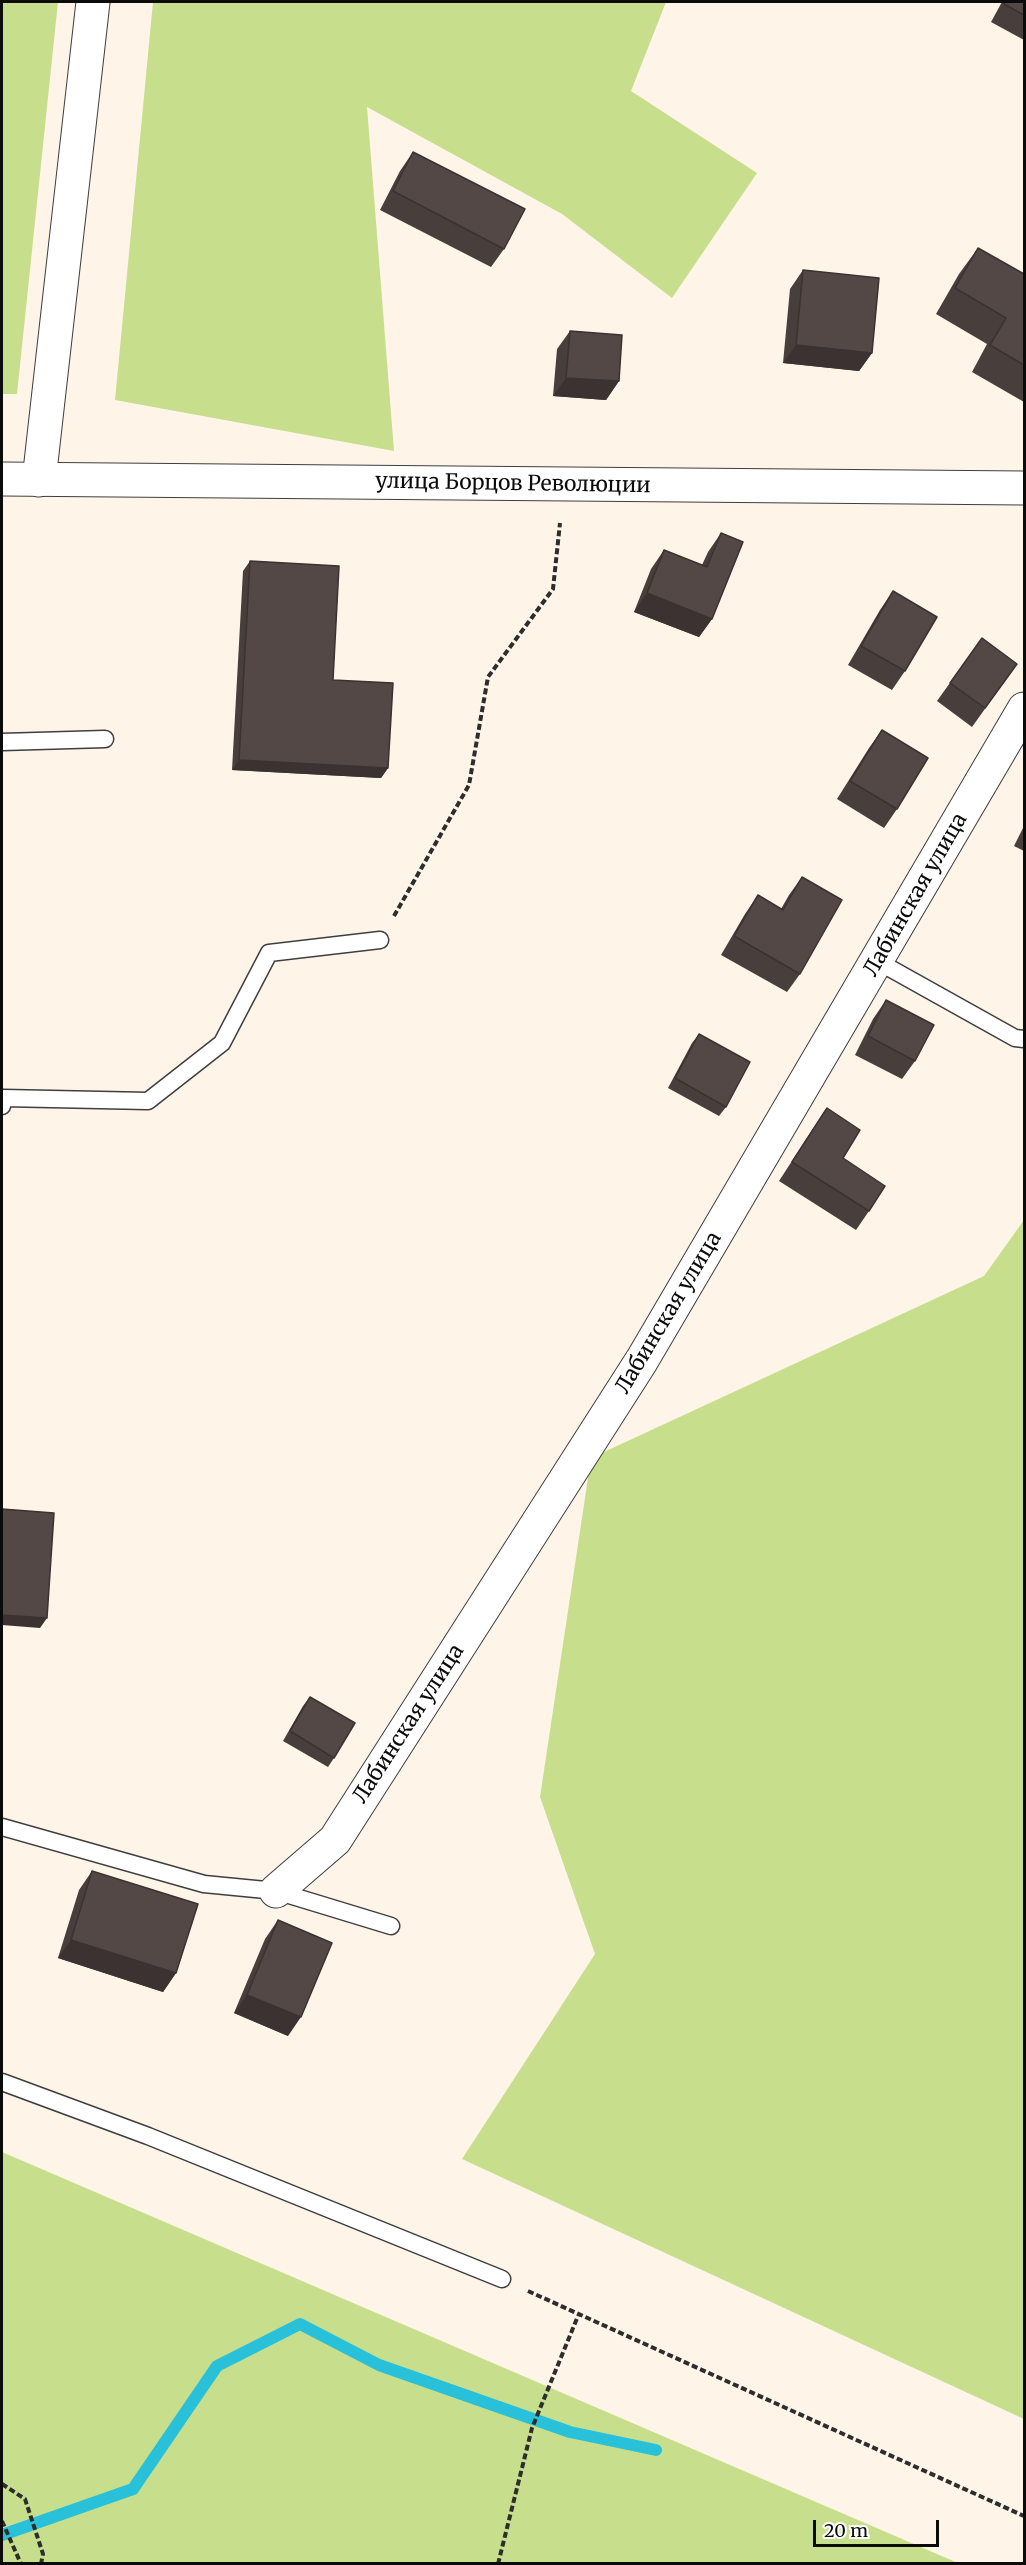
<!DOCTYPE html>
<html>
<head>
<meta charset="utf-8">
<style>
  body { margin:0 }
  #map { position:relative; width:1026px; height:2565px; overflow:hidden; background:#fff4e8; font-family:Merriweather,serif }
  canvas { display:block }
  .frame { position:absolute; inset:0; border:3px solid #0b0b0b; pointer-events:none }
  .scale { position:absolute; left:813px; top:2520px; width:126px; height:27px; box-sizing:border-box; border:3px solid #0b0b0b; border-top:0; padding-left:8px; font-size:18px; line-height:21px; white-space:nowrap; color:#0b0b0b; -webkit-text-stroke:4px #fff; paint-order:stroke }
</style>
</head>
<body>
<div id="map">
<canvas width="1026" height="2565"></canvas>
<div class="frame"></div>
<div class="scale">20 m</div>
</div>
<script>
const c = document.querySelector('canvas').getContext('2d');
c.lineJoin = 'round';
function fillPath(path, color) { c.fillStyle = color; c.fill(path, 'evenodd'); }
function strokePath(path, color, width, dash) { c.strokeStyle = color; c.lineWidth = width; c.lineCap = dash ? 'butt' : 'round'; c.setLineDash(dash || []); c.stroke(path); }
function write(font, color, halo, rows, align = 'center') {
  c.font = font + ' Merriweather,serif'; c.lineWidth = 6; c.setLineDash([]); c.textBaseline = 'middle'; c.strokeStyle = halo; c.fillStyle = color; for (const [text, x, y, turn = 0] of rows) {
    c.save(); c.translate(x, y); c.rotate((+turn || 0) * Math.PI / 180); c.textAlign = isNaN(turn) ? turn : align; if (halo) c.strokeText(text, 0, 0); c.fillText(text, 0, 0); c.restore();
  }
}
const forest = new Path2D(`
  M2,2H58L17,394H2Z
  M153,2H666L631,91L757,173L672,298L562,214L367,107L394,451L115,400Z
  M1024,1220V2419L462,2159L595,1954L540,1797L591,1458L984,1276Z
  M2,2152L958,2563H2Z`);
const stream = new Path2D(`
  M2,2535L133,2489L217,2366L300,2324L379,2365L570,2432L656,2450`);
const path = new Path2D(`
  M394,916L469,785L488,677L553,589L560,523
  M528,2291L1024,2516
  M2,2484L25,2499L43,2554L41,2564
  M2,2521L21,2564
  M498,2564L532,2428L578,2316`);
const service = new Path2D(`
  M2,742L105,739
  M877,961L1015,1038L1024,1039
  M2,1106L3,1098L148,1101L222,1043L269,953L380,940
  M2,1827L204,1884L276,1891L391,1926
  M2,2082L148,2136L502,2279`);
const minor = new Path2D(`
  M39,480L93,2
  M276,1891L335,1840L642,1360L1024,709`);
const tertiary = new Path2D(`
  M2,479L1024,488`);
const wall = new Path2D(`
  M1002,2H1024V40L991,22Z
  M413,152L504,249L491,267L380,210L400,171Z
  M978,248L1024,274V402L972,372L987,344L936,314L959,274Z
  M803,270L872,353L859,371L783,363L790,289Z
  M570,331L619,381L606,400L553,396L557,349Z
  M721,533L712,619L699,637L634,612L651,569L664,550L702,565L708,552Z
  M250,561L333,680L388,768L381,778L232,770L243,571Z
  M893,591L905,671L892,690L848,665L880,610Z
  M982,638L1017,664L972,727L937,701Z
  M882,730L897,809L884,828L837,799L869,748Z
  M1024,826V851L1014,846Z
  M802,877L800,974L787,992L721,955L745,914L758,895L781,909L789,895Z
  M886,1000L915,1061L902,1079L855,1055L873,1019Z
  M699,1034L726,1107L719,1116L668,1088L692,1043Z
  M827,1108L843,1158L869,1211L856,1230L779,1181L814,1127Z
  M310,1697L334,1758L328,1767L283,1741L303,1706Z
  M92,1871L176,1973L163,1992L58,1958L79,1890Z
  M278,1920L288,2036L234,2013L265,1939Z`);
const shadedWall = new Path2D(`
  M796,345L872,353L859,371L783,363Z
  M566,378L619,381L606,400L553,396Z
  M647,593L712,619L699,637L634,612Z
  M239,760L388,768L381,778L232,770Z
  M2,1615L47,1618L40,1628L2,1625Z
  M71,1940L176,1973L163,1992L58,1958Z
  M247,1995L301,2017L288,2036L234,2013Z`);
const building = new Path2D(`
  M1005,2H1024V15L1004,4Z
  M413,152L525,209L504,249L393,191Z
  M978,248L1024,274V365L990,345L1006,318L955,288Z
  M803,270L879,278L872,353L796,345Z
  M570,331L622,335L619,381L566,378Z
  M721,533L743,542L712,619L647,593L664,550L707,567Z
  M250,561L339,566L333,680L393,683L388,768L239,760Z
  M893,591L937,617L905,671L861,646Z
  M982,638L1017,664L985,708L950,683Z
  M882,730L928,758L897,809L850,781Z
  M802,877L842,900L800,974L734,936L758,895L783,910Z
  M886,1000L934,1025L915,1061L868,1036Z
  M699,1034L750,1062L726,1107L675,1078Z
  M827,1108L860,1130L843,1158L885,1186L869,1211L792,1162Z
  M2,1509L54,1513L47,1618L2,1615Z
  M310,1697L355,1723L334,1758L290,1731Z
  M92,1871L198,1904L176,1973L71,1940Z
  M278,1920L332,1943L301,2017L247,1995Z`);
const streetNames = [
  ["улица Борцов Революции",513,484,1],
  ["Лабинская улица",916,895,-60],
  ["Лабинская улица",669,1313,-59],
  ["Лабинская улица",409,1724,-57]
];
fillPath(forest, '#c7df8d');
strokePath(stream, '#28c1d9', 12);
strokePath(service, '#3e3e3e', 19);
strokePath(minor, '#3e3e3e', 35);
strokePath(tertiary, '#3e3e3e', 35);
strokePath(path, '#2d2d2d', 4, [6, 3]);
strokePath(service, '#fff', 16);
strokePath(minor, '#fff', 33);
strokePath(tertiary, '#fff', 33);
fillPath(wall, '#483e3c');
fillPath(shadedWall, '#3b3231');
fillPath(building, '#544846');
strokePath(building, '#3b3231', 1.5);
write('21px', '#0b0b0b', '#fff', streetNames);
</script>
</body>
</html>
